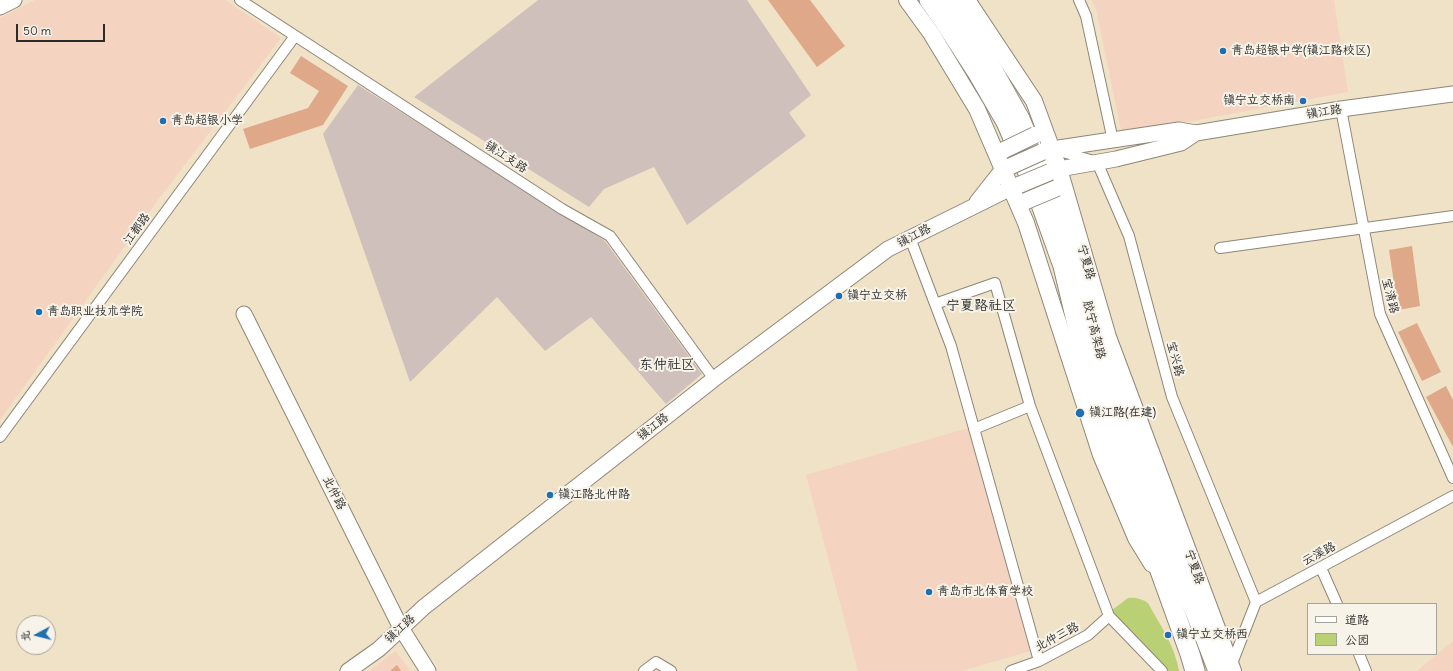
<!DOCTYPE html>
<html>
<head>
<meta charset="utf-8">
<style>
  body { margin:0 }
  #map { position:relative; width:1453px; height:671px; overflow:hidden; background:#f0e2c6; font-family:Delius,"LXGW WenKai TC",sans-serif }
  canvas { display:block }
  .legend { position:absolute; left:1307px; top:603px; width:130px; height:52px; box-sizing:border-box; background:#f7f3e8; border:1px solid #a5a39c; margin:0; padding:5px 7px; list-style:none; font-size:12px; color:#2b2b2b }
  .legend li { display:flex; align-items:center; gap:8px; height:20px }
  .legend b { width:20px; border:1px solid #a5a39c }
  .north { position:absolute; left:16px; top:615px; width:40px; height:40px; box-sizing:border-box; background:#f7f3e8; border:1px solid #a5a39c; border-radius:50%; rotate:263deg; font-size:11px; font-weight:700; line-height:16px; text-align:center; color:#2b2b2b }
  .north::after { content:''; display:block; margin:auto; width:14px; height:18px; background:#1f6fb2; clip-path:polygon(50% 0,100% 100%,50% 72%,0 100%) }
  .scale { position:absolute; left:16px; top:24px; width:89px; height:18px; box-sizing:border-box; border:2px solid #2b2b2b; border-top:0; padding-left:5px; font-size:12px; line-height:14px; white-space:nowrap; color:#2b2b2b; -webkit-text-stroke:3px #f7f3e8; paint-order:stroke }
</style>
</head>
<body>
<div id="map">
<canvas width="1453" height="671"></canvas>
<ul class="legend">
<li><b style="height:5px;background:#fff"></b>道路</li>
<li><b style="height:11px;background:#bad074"></b>公园</li>
</ul>
<div class="north">北</div>
<div class="scale">50 m</div>
</div>
<script>
const c = document.querySelector('canvas').getContext('2d');
c.lineJoin = 'round';
function fillPath(path, color) { c.fillStyle = color; c.fill(path, 'evenodd'); }
function strokePath(path, color, width, dash) { c.strokeStyle = color; c.lineWidth = width; c.lineCap = dash ? 'butt' : 'round'; c.setLineDash(dash || []); c.stroke(path); }
function write(font, color, halo, rows, align = 'center') {
  c.font = font + ' Delius,"LXGW WenKai TC",sans-serif'; c.lineWidth = 4; c.setLineDash([]); c.textBaseline = 'middle'; c.strokeStyle = halo; c.fillStyle = color; for (const [text, x, y, turn = 0] of rows) {
    c.save(); c.translate(x, y); c.rotate((+turn || 0) * Math.PI / 180); c.textAlign = isNaN(turn) ? turn : align; if (halo) c.strokeText(text, 0, 0); c.fillText(text, 0, 0); c.restore();
  }
}
const built = new Path2D(`
  M35,0H225L281,38L155,204L0,420V18Z
  M1092,0H1334L1348,92L1122,134L1096,9Z
  M975,426L1038,649L961,671H858L806,475Z
  M1453,641V671H1417Z
  M396,651L410,671H369Z`);
const industrial = new Path2D(`
  M538,0H747L811,95L789,113L806,136L687,225L654,167L604,189L589,207L414,97Z
  M358,85L605,241L702,374L666,404L591,317L545,351L497,297L410,382L323,134Z`);
const green = new Path2D(`
  M1128,598C1135,597 1142,599 1148,603C1160,625 1175,646 1179,671H1168L1113,613L1112,610Z`);
const building = new Path2D(`
  M768,0H810L845,46L817,67Z
  M301,56L348,86L323,125L250,149L243,129L308,108L319,91L290,73Z
  M1412,246L1420,306L1398,310L1389,250Z
  M1417,323L1441,372L1422,381L1398,332Z
  M1446,386L1453,400V447L1426,397Z
  M397,665L401,671H390Z`);
const street = new Path2D(`
  M240,0L562,209L610,236L714,379
  M1079,0L1086,16L1113,141
  M1341,109L1380,314L1453,478
  M1056,150L1097,162L1129,236L1172,397L1256,602
  M910,238L951,346L1039,661
  M1220,248L1453,216
  M935,304L995,283L1030,406L1109,616L1162,671
  M974,429L1030,406
  M0,437L295,36
  M1321,568L1337,604
  M1359,654L1366,671
  M1231,666L1256,602L1453,496
  M644,671L656,662L671,671
  M1011,671L1039,661L1088,635L1109,616`);
const secondary = new Path2D(`
  M0,7L14,0
  M1052,149L1179,130L1196,133L1341,109L1453,94
  M1059,169L1116,159L1181,143L1196,133
  M977,202L1003,169
  M244,314L401,628L428,671
  M348,671L379,649L424,607L714,379L888,249L1011,188`);
const primary = new Path2D(`
  M907,0L931,33L977,109L1026,223L1101,455L1136,538L1152,564
  M967,0L1034,101L1059,169L1108,337L1233,671`);
const highway = new Path2D(`
  M929,0L944,21L977,72L1006,122L1038,196L1063,266L1078,329L1093,382L1116,449L1190,654L1195,671
  M947,0L958,14L991,67L1020,119L1050,191L1078,263L1108,380L1131,445L1218,671`);
const primaryBridge = new Path2D(`
  M1004,150L1035,135
  M1011,166L1042,152
  M1019,185L1050,172
  M1026,201L1057,188`);
const markers = [
  [1223,51,4,"#1f6fb2"],
  [1303,101,4,"#1f6fb2"],
  [163,121,4,"#1f6fb2"],
  [839,296,4,"#1f6fb2"],
  [39,312,4,"#1f6fb2"],
  [1080,413,5,"#1f6fb2"],
  [550,495,4,"#1f6fb2"],
  [929,592,4,"#1f6fb2"],
  [1168,635,4,"#1f6fb2"]
];
const poiNames = [
  ["青岛超银中学(镇江路校区)",1231,51],
  ["镇宁立交桥南",1295,101,"right"],
  ["青岛超银小学",171,121],
  ["镇宁立交桥",847,296],
  ["青岛职业技术学院",47,312],
  ["镇江路(在建)",1089,413],
  ["镇江路北仲路",558,495],
  ["青岛市北体育学校",937,592],
  ["镇宁立交桥西",1176,635]
];
const streetNames = [
  ["镇江路",1324,112,-9],
  ["镇江支路",506,157,33],
  ["江都路",137,229,-54],
  ["镇江路",914,236,-27],
  ["宁夏路",1086,262,74],
  ["宝清路",1390,296,76],
  ["胶宁高架路",1094,330,76],
  ["宝兴路",1175,359,75],
  ["镇江路",653,427,-38],
  ["北仲路",334,493,63],
  ["云溪路",1319,554,-28],
  ["宁夏路",1194,567,70],
  ["镇江路",400,629,-42],
  ["北仲三路",1057,637,-28]
];
const quarterNames = [
  ["宁夏路社区",981,306],
  ["东仲社区",667,365]
];
fillPath(built, '#f4d3c1');
fillPath(industrial, '#d0c0bc');
fillPath(green, '#bad074');
fillPath(building, '#dfa888');
strokePath(street, '#8e8678', 12);
strokePath(secondary, '#8e8678', 17);
strokePath(primary, '#8e8678', 18);
strokePath(highway, '#8e8678', 21);
strokePath(street, '#fff', 10);
strokePath(secondary, '#fff', 15);
strokePath(primary, '#fff', 16);
strokePath(highway, '#fff', 19);
strokePath(primaryBridge, '#8e8678', 18, []);
strokePath(primaryBridge, '#fff', 16);
for (const [x, y, r, color] of markers) { const dot = new Path2D(); dot.arc(x, y, r, 0, 2 * Math.PI); c.fillStyle = color; c.fill(dot); strokePath(dot, '#f7f3e8', 1.5); }
write('12px', '#2b2b2b', '#f7f3e8', poiNames, 'left');
write('12px', '#2b2b2b', '#f7f3e8', streetNames);
write('14px', '#2b2b2b', '#f7f3e8', quarterNames);
</script>
</body>
</html>
